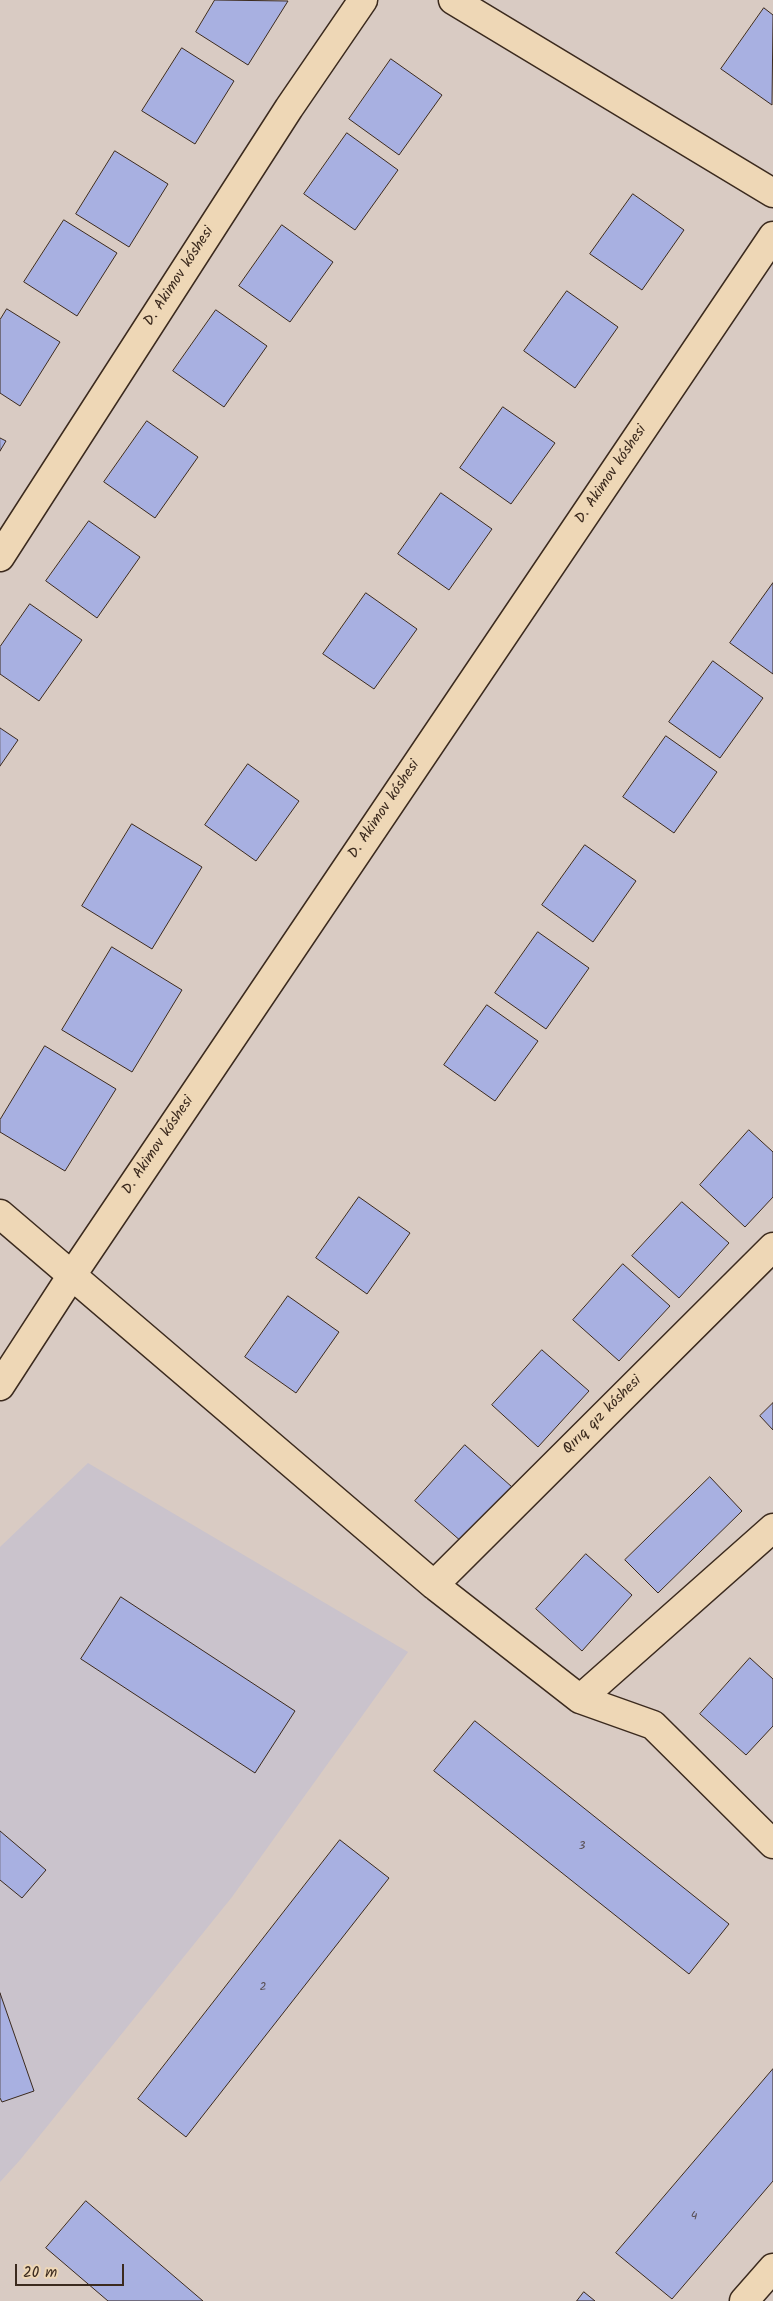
<!DOCTYPE html>
<html>
<head>
<meta charset="utf-8">
<style>
  body { margin:0 }
  #map { position:relative; width:773px; height:2301px; overflow:hidden; background:#d9cbc3; font-family:Kalam,sans-serif }
  canvas { display:block }
  .scale { position:absolute; left:15px; top:2264px; width:109px; height:22px; box-sizing:border-box; border:2px solid #3b2a1e; border-top:0; padding-left:6px; font-size:15px; line-height:18px; white-space:nowrap; color:#3b2a1e; -webkit-text-stroke:4px #eed7b6; paint-order:stroke }
</style>
</head>
<body>
<div id="map">
<canvas width="773" height="2301"></canvas>
<div class="scale">20 m</div>
</div>
<script>
const c = document.querySelector('canvas').getContext('2d');
c.lineJoin = 'round';
function fillPath(path, color) { c.fillStyle = color; c.fill(path, 'evenodd'); }
function strokePath(path, color, width, dash) { c.strokeStyle = color; c.lineWidth = width; c.lineCap = dash ? 'butt' : 'round'; c.setLineDash(dash || []); c.stroke(path); }
function write(font, color, halo, rows, align = 'center') {
  c.font = font + ' Kalam,sans-serif'; c.lineWidth = 5; c.setLineDash([]); c.textBaseline = 'middle'; c.strokeStyle = halo; c.fillStyle = color; for (const [text, x, y, turn = 0] of rows) {
    c.save(); c.translate(x, y); c.rotate((+turn || 0) * Math.PI / 180); c.textAlign = isNaN(turn) ? turn : align; if (halo) c.strokeText(text, 0, 0); c.fillText(text, 0, 0); c.restore();
  }
}
const built = new Path2D(`
  M88,1463L408,1652L232,1897L20,2160L0,2182V1547Z`);
const building = new Path2D(`
  M215,0L288,1L248,65L196,32Z
  M764,8L773,15L772,105L721,69Z
  M182,48L234,81L195,144L142,111Z
  M391,59L442,95L399,155L349,119Z
  M347,133L398,170L355,230L304,194Z
  M115,151L168,184L129,247L76,214Z
  M633,194L684,230L642,290L590,254Z
  M64,220L117,253L77,316L24,282Z
  M282,225L333,262L290,322L239,286Z
  M567,291L618,327L575,388L524,351Z
  M7,309L60,342L20,406L0,393V320Z
  M216,310L267,346L224,407L173,371Z
  M503,407L555,443L511,504L460,468Z
  M147,421L198,457L155,518L104,482Z
  M0,438L6,441L0,451Z
  M441,493L492,529L449,590L398,554Z
  M89,521L140,557L97,618L46,581Z
  M773,583V674L730,643Z
  M366,593L417,629L374,689L323,654Z
  M30,604L82,640L39,701L0,674V647Z
  M713,661L763,698L720,758L669,722Z
  M0,728L18,740L0,766Z
  M666,736L717,772L674,833L623,797Z
  M248,764L299,801L256,861L205,825Z
  M132,824L202,867L152,949L82,906Z
  M585,845L636,881L593,942L542,905Z
  M538,932L589,968L546,1029L495,993Z
  M112,947L182,990L132,1072L62,1030Z
  M487,1005L538,1041L495,1101L444,1065Z
  M45,1046L116,1089L65,1171L0,1132V1120Z
  M749,1130L773,1152V1197L745,1227L700,1185Z
  M359,1197L410,1233L367,1294L316,1258Z
  M682,1202L729,1243L679,1298L632,1256Z
  M623,1264L670,1306L619,1361L573,1320Z
  M288,1296L339,1332L296,1393L245,1357Z
  M542,1350L589,1391L538,1447L492,1405Z
  M773,1403V1430L760,1416Z
  M465,1445L512,1487L462,1542L415,1501Z
  M710,1477L742,1511L658,1593L625,1560Z
  M586,1554L632,1595L582,1651L536,1609Z
  M121,1597L295,1711L255,1773L81,1659Z
  M750,1658L773,1679V1726L746,1755L700,1714Z
  M475,1721L729,1924L689,1974L434,1771Z
  M0,1831L46,1870L22,1898L0,1880Z
  M340,1840L389,1878L186,2137L138,2099Z
  M0,1993L34,2091L2,2102L0,2098Z
  M773,2069V2181L672,2299L616,2253Z
  M86,2201L203,2301H108L46,2248Z
  M584,2292L595,2301H577Z`);
const minor = new Path2D(`
  M453,0L773,193
  M0,557L289,108L363,0
  M0,1214L434,1585L580,1699L653,1725L773,1844
  M0,1386L72,1275L773,236
  M434,1585L773,1247
  M580,1699L773,1528
  M744,2301L773,2268`);
const numberNames = [
  ["3",582,1847],
  ["2",263,1988],
  ["4",694,2217]
];
const streetNames = [
  ["D. Akimov kóshesi",180,277,-57],
  ["D. Akimov kóshesi",612,475,-56],
  ["D. Akimov kóshesi",385,810,-56],
  ["D. Akimov kóshesi",159,1146,-56],
  ["Qırıq qız kóshesi",603,1416,-45]
];
fillPath(built, '#cac3cc');
fillPath(building, '#a8b0e1');
strokePath(building, '#3b2a1e', 1);
strokePath(minor, '#3b2a1e', 31);
strokePath(minor, '#eed7b6', 28);
write('12px', '#564c4f', null, numberNames);
write('15px', '#3b2a1e', '#eed7b6', streetNames);
</script>
</body>
</html>
